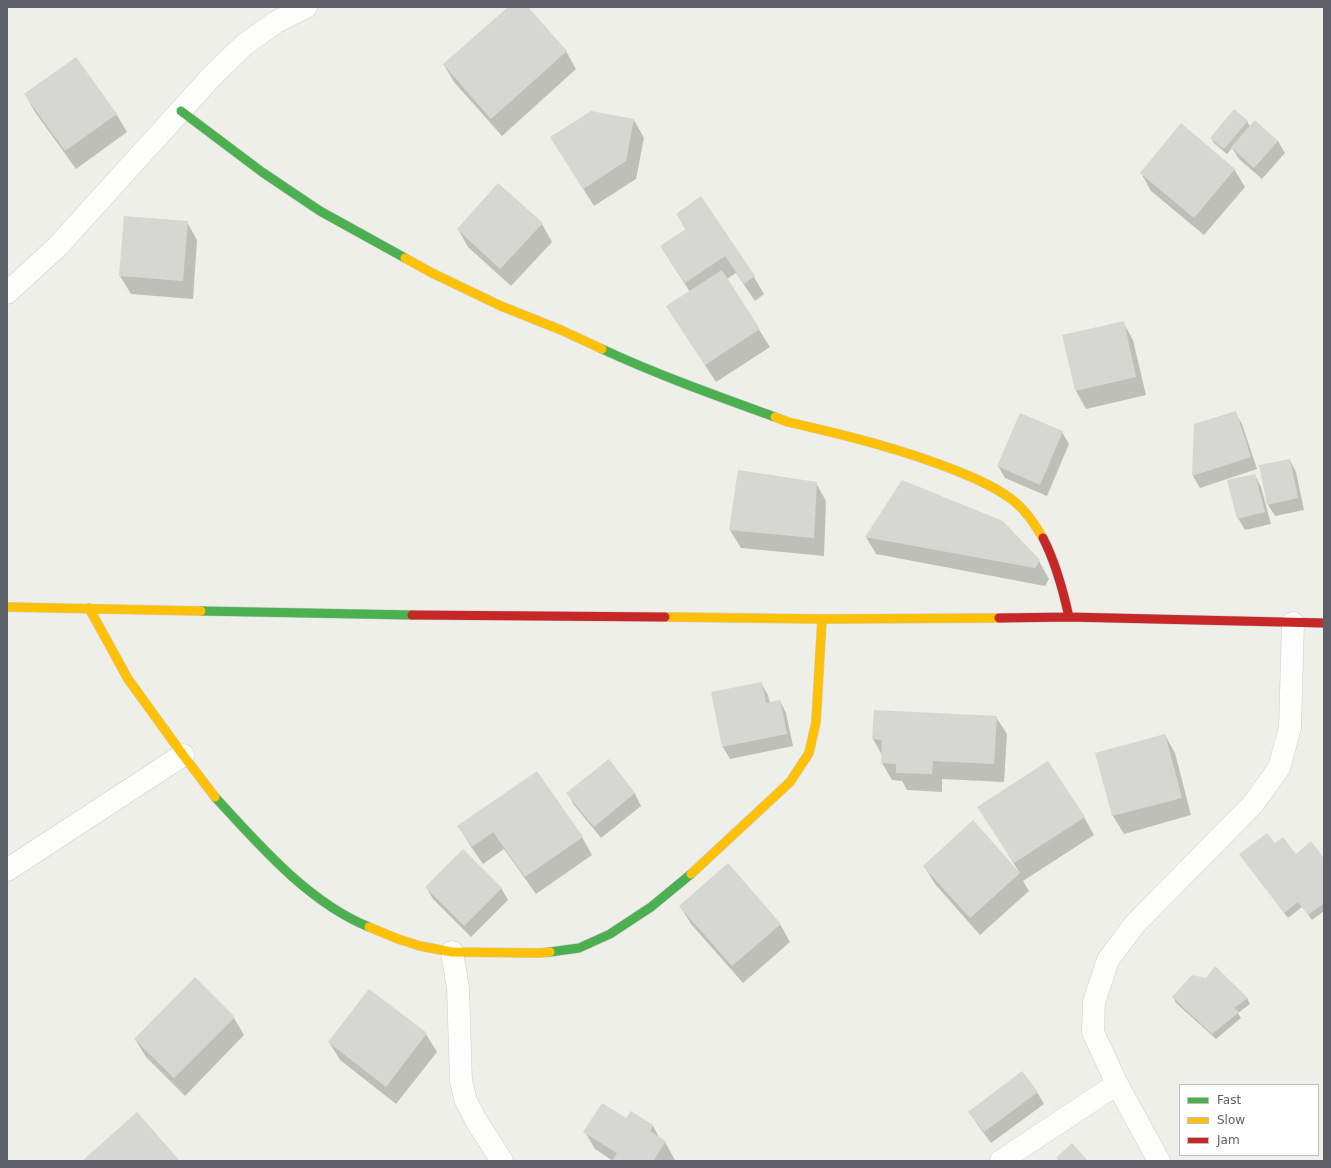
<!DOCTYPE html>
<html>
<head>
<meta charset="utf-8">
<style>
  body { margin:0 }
  #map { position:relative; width:1331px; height:1168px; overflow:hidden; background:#efefe9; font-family:"DejaVu Sans",sans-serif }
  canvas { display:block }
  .frame { position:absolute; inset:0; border:8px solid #5e6068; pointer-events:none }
  .legend { position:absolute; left:1179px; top:1084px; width:140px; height:72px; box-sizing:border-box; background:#fff; border:1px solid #bfbfc3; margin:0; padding:5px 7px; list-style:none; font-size:12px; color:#5e6068 }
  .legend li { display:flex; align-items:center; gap:8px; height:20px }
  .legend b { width:20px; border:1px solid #bfbfc3 }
</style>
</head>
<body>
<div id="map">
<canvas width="1331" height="1168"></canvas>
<div class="frame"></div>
<ul class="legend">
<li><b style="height:5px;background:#4caf50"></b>Fast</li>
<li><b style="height:5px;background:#ffc107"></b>Slow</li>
<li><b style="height:5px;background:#c62828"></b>Jam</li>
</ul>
</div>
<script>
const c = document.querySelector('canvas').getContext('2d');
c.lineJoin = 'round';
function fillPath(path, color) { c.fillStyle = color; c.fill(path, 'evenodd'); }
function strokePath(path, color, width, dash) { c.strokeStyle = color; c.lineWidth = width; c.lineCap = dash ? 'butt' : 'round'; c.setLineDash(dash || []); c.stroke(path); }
const shadow = new Path2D(`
  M509,7H526L566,51L576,69L502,136L454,82L444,65Z
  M76,58L117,115L127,132L76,169L35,112L25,94Z
  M591,112L634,120L644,138L636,179L594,206L551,138Z
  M1247,121L1250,127L1278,141L1285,153L1262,179L1239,159L1232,148L1227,154L1214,143L1211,138Z
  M1234,169L1245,187L1204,235L1151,191L1141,173Z
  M701,198L754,277L764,294L755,301L736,273L727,279L770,347L716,382L667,307L690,292L661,247L686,230L677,214Z
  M187,222L197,240L193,299L131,294L120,276Z
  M542,224L552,242L511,286L468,247L458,229Z
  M1123,322L1133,340L1146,395L1086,409L1076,391Z
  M1235,412L1242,424L1257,469L1200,488L1193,476L1195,425Z
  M1062,432L1069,444L1047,496L1005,478L998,466Z
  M1290,460L1296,472L1304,510L1275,516L1268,505Z
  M1255,475L1261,487L1271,524L1245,530L1238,518Z
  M816,483L826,501L824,556L741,548L730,530Z
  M866,537L1039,561L1049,579L1045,586L876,554Z
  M761,683L768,695L770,703L780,701L786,713L793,746L730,759L723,747L712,693Z
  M996,717L1007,734L1004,782L942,779V792L907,790L902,781L892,780L882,763V755L873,739Z
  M1165,735L1175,753L1191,815L1124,834L1113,816L1097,754Z
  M608,760L635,794L641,806L601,838L574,805L568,793Z
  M979,807L1084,817L1094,835L1023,881L1029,891L980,935L935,884L924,866L1019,872Z
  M459,826L582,837L592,855L536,894L504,849L483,864L469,844Z
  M1275,844L1296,855L1324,859V911L1312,920L1302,907L1288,918L1240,855Z
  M426,887L501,888L508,900L471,937L433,899Z
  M680,906L780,924L790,942L743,983L691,924Z
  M1206,979L1247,998L1250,1004L1238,1013L1241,1018L1216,1039L1176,1003L1173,997Z
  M369,990L426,1034L437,1052L396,1104L340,1060L329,1042Z
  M234,1018L244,1035L185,1096L146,1057L135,1039Z
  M1037,1092L1044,1104L991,1143L977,1124L970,1112Z
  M631,1112L653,1126L660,1139L665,1142L675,1160L674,1161H613L595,1149L585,1132L626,1120Z`);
const building = new Path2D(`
  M508,7H528L567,51L491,119L443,64Z
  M76,57L117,114L65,151L24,94Z
  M1234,109L1248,121L1224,149L1210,138Z
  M591,111L634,119L626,161L583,189L550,137Z
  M1255,120L1278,141L1254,168L1231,147Z
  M1181,123L1235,169L1194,218L1140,173Z
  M498,183L543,223L500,269L457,229Z
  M701,196L755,276L744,284L725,256L685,283L660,246L686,229L676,214Z
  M124,216L188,221L183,281L119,276Z
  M722,270L760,329L705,365L666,306Z
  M1124,321L1136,377L1075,391L1062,335Z
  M1236,411L1251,457L1192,476L1194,424Z
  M1020,413L1063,431L1040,485L997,466Z
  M1290,459L1298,498L1267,505L1259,465Z
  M738,470L817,482L814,538L729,530Z
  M1255,474L1265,512L1237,519L1227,480Z
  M902,480L1003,521L1040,560L1035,568L865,537Z
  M762,682L766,703L780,700L787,734L722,747L711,692Z
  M874,710L997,716L994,764L933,761L932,774L896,773V764L881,763L882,740L872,739Z
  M1165,734L1182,798L1112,816L1095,753Z
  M609,759L635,793L594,827L566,793Z
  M1048,761L1085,817L1014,863L977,807Z
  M537,771L583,837L525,877L493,832L472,847L457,826Z
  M973,820L1020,873L970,918L923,866Z
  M1267,833L1275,843L1283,837L1296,854L1311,841L1324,858V903L1308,915L1298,902L1284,913L1239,854Z
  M463,849L502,888L464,926L425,887Z
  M728,863L781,924L732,966L679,906Z
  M1215,966L1248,998L1234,1008L1239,1012L1212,1034L1172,997L1192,975L1206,978Z
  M195,977L235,1017L174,1078L134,1039Z
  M369,989L427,1033L386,1087L328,1042Z
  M1022,1071L1038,1092L984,1132L968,1112Z
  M602,1103L626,1118L631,1111L653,1125L650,1131L666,1141L654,1160L656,1161H612L617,1153L583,1132Z
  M137,1112L180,1161H82Z
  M1072,1143L1088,1161H1059L1056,1158Z`);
const street = new Path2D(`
  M7,293L57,247L213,75L244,45L276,22L306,7
  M7,870L183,755
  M452,952L458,988L461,1081L466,1101L477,1122L502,1161
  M1001,1161L1117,1084
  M1159,1161L1117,1084L1093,1032L1094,1002L1108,960L1134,925L1253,804L1279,768L1290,728L1293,623`);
const fast = new Path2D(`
  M181,111L262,172L320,211L405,258
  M602,349C658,375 717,396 775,417
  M201,611L412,615
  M215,797C258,844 309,903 369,927
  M550,952L579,948L610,934L651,907L691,874`);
const slow = new Path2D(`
  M405,258L432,273L501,306L561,330L602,349
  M775,417L788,422C845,435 902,449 957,471C977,479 998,488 1015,502C1027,512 1035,525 1043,538
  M7,607L201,611
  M89,608L128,679L183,755L215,797
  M665,617L822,619L999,618
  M691,874L790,782L809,753L816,722L822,619
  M369,927L398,939L420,946L452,952L539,953L550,952`);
const jam = new Path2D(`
  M1043,538C1056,563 1063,590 1069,617
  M412,615L665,617
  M999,618L1069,617L1324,623`);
fillPath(shadow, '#0003');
fillPath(building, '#d6d6d3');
strokePath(street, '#cccdcb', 23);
strokePath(fast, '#cccdcc', 10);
strokePath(slow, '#cccdcc', 10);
strokePath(jam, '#cccdcc', 10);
strokePath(street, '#fdfdfc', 22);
strokePath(fast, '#4caf50', 9);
strokePath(slow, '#ffc107', 9);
strokePath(jam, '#c62828', 9);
</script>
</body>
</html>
